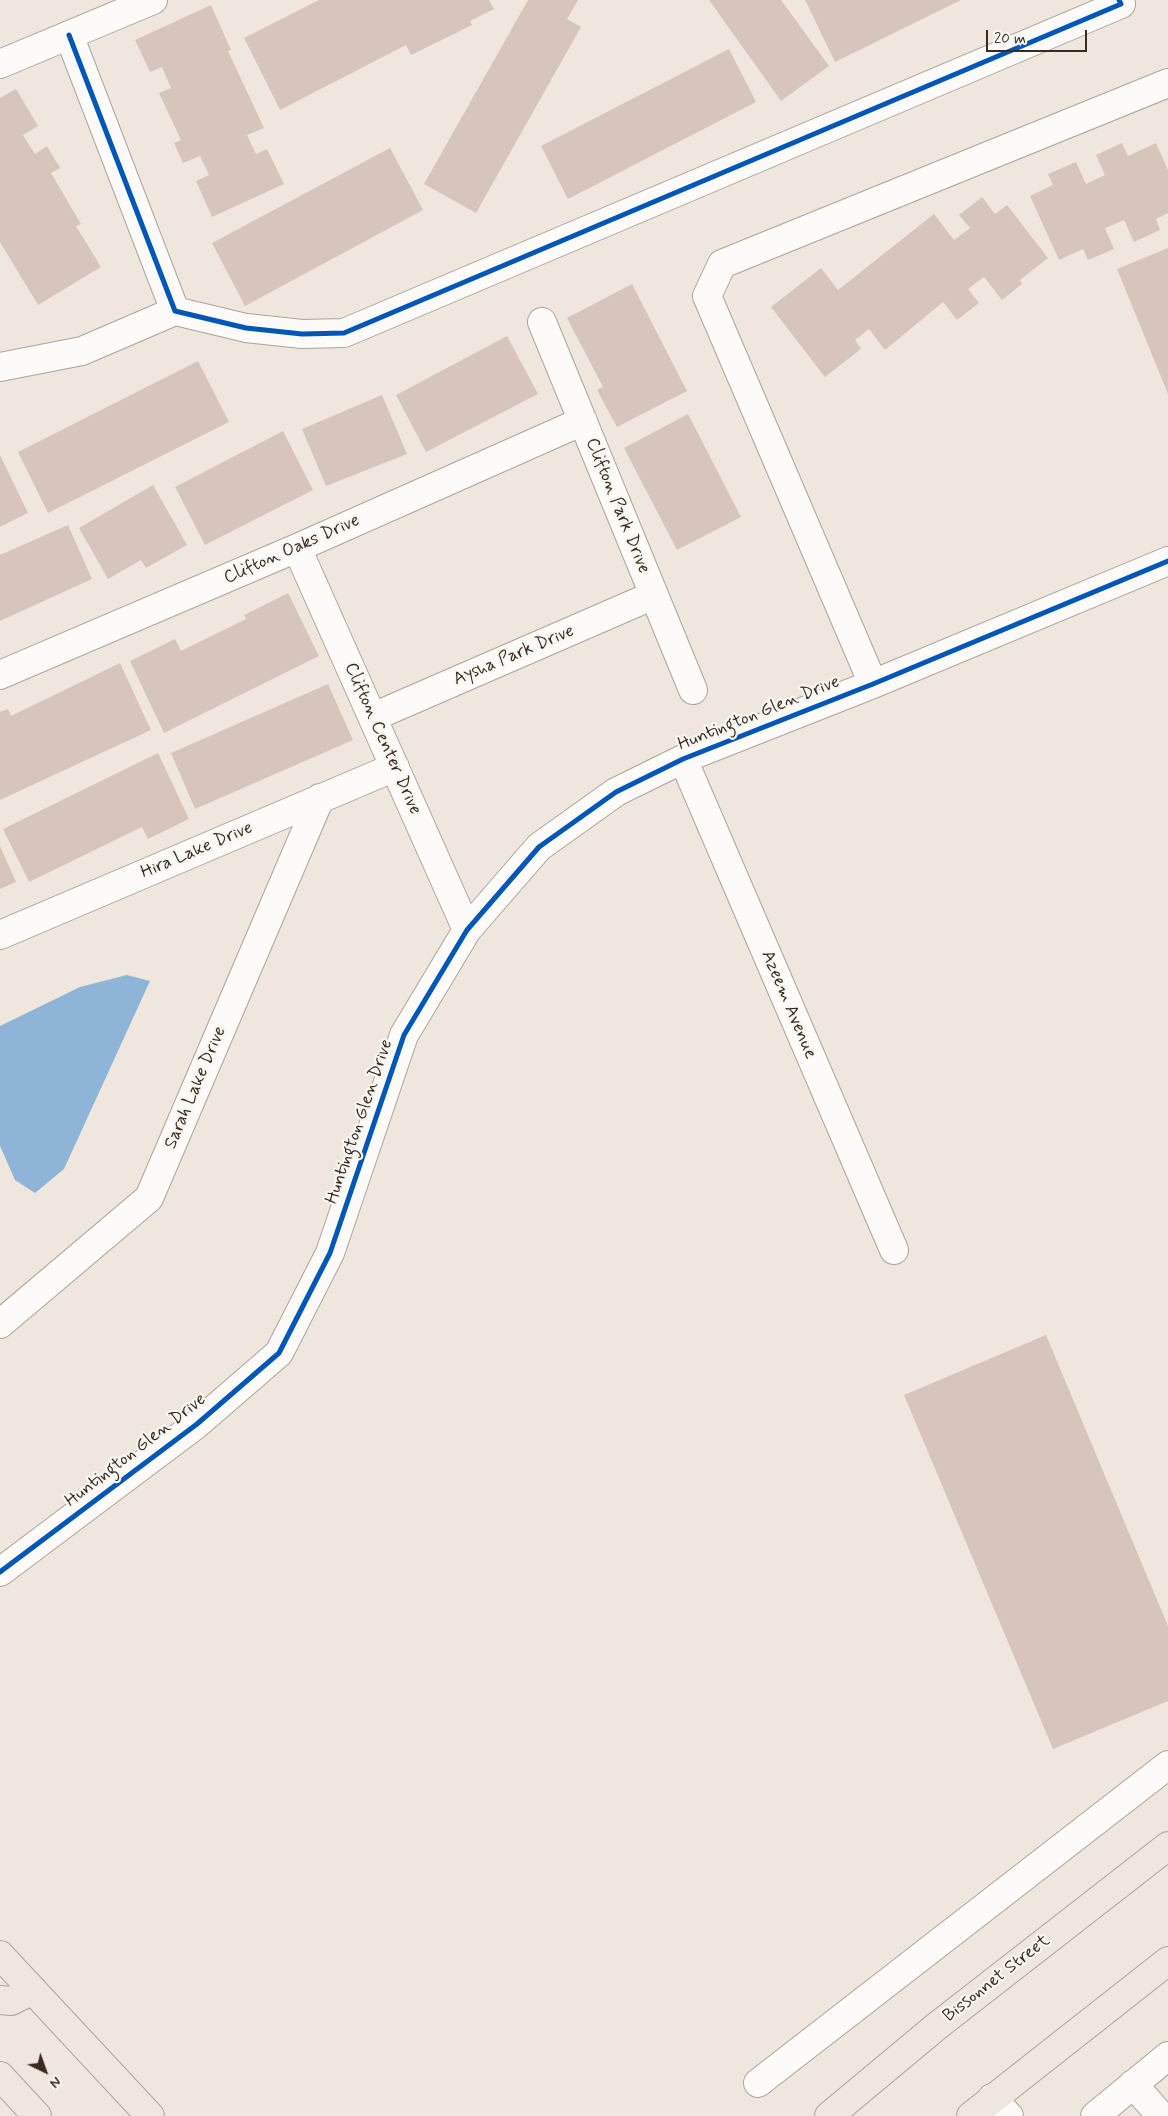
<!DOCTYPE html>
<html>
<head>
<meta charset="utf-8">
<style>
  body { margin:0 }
  #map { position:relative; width:1168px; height:2116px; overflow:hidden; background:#efe7de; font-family:Mynerve,sans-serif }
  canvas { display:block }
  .north { position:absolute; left:20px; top:2046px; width:50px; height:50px; -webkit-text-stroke:4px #f6f6f2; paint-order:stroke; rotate:138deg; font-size:14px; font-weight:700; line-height:20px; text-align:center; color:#3b2a1e }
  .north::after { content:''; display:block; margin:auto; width:18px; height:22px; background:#3b2a1e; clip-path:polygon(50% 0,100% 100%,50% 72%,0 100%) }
  .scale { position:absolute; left:986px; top:30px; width:101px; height:22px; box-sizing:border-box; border:2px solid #3b2a1e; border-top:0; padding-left:6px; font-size:15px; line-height:18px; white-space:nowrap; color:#3b2a1e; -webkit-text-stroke:4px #f6f6f2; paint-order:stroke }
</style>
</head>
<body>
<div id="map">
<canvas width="1168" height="2116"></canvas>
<div class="north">N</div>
<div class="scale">20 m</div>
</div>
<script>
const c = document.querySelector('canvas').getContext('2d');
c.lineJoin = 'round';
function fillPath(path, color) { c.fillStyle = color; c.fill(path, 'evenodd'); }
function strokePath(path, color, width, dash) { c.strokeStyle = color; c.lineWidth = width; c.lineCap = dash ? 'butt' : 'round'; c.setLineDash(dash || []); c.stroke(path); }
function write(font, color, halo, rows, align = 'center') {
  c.font = font + ' Mynerve,sans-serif'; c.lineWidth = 4.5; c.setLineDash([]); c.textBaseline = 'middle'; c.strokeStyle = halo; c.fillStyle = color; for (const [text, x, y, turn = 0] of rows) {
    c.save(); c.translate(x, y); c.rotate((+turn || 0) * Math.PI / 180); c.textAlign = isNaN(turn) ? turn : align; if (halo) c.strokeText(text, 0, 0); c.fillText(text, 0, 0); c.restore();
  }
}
const water = new Path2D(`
  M127,975L150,981L64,1169L35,1193L15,1180L0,1146V1026L80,987Z`);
const building = new Path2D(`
  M319,0H489L494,9L470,21L472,25L411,55L406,45L280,110L244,38Z
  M528,0H578L567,19L581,27L476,213L424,184Z
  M709,0H781L829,66L781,101Z
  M805,0H961L835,62Z
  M211,5L231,50L228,51L264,128L247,135L256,154L267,149L284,184L212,217L196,181L209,175L200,156L183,163L174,143L181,140L159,93L171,88L162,67L150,72L135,40Z
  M729,49L756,102L568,199L541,146Z
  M16,89L38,126L23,135L35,154L47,146L60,168L51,173L81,224L76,226L101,267L38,305L0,242V98Z
  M1122,143L1128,156L1156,143L1168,170V213L1156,219L1160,230L1134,242L1124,220L1105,228L1114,249L1088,260L1083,249L1059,260L1030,196L1053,185L1048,174L1076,162L1086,184L1105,175L1096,155Z
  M390,148L423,210L245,306L212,243Z
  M982,197L995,214L1007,205L1048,258L1020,280L1022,284L1002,300L984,277L968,289L979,303L957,320L943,302L885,350L869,329L855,340L861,349L825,377L771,307L821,268L838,290L934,214L954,240L970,228L959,215Z
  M1168,248V394L1117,269Z
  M632,284L687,391L617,427L597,390L603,387L567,318Z
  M507,336L538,394L426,452L396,395Z
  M198,361L229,422L48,513L18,452Z
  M382,395L407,454L326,486L302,429Z
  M688,414L741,517L677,550L624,448Z
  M283,431L313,490L205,545L175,487Z
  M0,455L28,513L0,527Z
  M153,485L187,545L146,568L141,560L108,579L79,528Z
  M68,525L92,579L0,621V555Z
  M288,593L319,656L164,733L130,661L175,639L181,651L246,619L244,615Z
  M120,663L151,730L0,800V712L8,709L11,716Z
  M328,684L353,740L195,809L171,753Z
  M158,753L189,819L148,839L142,827L29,882L3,829Z
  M0,846L16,882L0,889Z
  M1046,1335L1168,1626V1701L1053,1749L904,1395Z`);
const minor = new Path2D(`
  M69,35L175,311L246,328L302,334L344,333L1121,4L1119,0
  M0,64L153,0
  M542,322L693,690
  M0,367L82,351L175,311
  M297,548L467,930
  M0,675L297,548L583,421
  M873,684L707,296L722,264L1168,83
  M373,717L654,595
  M683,759L894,1250
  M0,935L395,767
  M0,1324L149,1198L320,798
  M0,1572L197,1424L279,1353L330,1253L404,1035L467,930L539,847L616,792L683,759L873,684L1168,561
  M758,2083L1168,1765
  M1133,2084L1161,2116
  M992,2098L1009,2116
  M1095,2116L1168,2056`);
const major = new Path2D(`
  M0,1955L150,2116
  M0,2000L11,2001L33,1990
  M0,2076L37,2116
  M829,2116L937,2026L1168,1846
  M971,2116L1168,1961`);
const cycleway = new Path2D(`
  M69,35L175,311L246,328L302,334L344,333L1121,4L1119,0
  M0,1572L197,1424L279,1353L330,1253L404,1035L467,930L539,847L616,792L683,759L873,684L1168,561`);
const streetNames = [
  ["Clifton Park Drive",617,506,68],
  ["Clifton Oaks Drive",292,550,-24],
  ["Aysha Park Drive",514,656,-23],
  ["Huntington Glen Drive",759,714,-22],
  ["Clifton Center Drive",382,739,66],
  ["Hira Lake Drive",197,851,-23],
  ["Azeem Avenue",788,1005,67],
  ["Sarah Lake Drive",196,1088,-67],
  ["Huntington Glen Drive",360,1122,-71],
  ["Huntington Glen Drive",136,1451,-38],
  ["Bissonnet Street",997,1979,-38]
];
fillPath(water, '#8eb5d7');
fillPath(building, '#d7c5bb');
strokePath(minor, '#aba49d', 30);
strokePath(major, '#aba49d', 30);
strokePath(minor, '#fdfbfa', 28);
strokePath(major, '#eee6df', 28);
strokePath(cycleway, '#0057b8', 5);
write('18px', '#3b2a1e', '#f6f6f2', streetNames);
</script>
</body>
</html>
